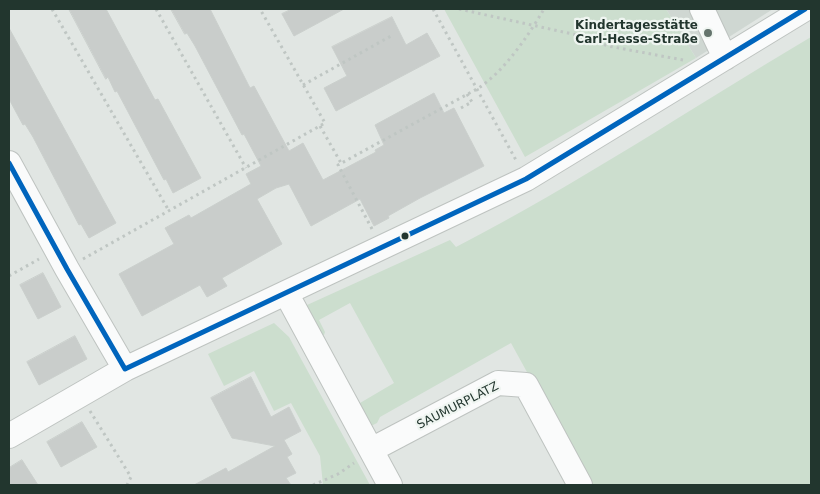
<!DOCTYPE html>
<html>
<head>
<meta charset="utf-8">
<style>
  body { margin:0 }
  #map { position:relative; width:820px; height:494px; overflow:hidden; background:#e1e6e3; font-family:"DejaVu Sans",sans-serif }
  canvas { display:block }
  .frame { position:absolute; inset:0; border:10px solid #22362e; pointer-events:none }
</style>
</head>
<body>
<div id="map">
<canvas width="820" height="494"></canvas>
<div class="frame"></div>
</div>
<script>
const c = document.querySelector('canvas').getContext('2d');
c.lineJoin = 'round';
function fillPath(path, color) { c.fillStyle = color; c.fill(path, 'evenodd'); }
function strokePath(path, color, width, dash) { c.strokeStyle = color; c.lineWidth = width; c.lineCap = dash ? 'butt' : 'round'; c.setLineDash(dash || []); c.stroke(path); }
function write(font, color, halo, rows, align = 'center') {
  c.font = font + ' "DejaVu Sans",sans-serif'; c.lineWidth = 4.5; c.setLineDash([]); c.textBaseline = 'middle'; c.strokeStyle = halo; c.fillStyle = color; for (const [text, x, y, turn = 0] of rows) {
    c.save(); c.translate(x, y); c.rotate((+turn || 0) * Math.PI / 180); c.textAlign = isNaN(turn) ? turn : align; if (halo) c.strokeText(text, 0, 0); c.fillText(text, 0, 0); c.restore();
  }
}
const built = new Path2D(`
  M666,9H773L696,58Z`);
const green = new Path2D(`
  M444,9H666L696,58L525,157Z
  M811,37V485H589L511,343L380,417L377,423L369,427L352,390L360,403L394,383L350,303L319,320L325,332L324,335H320L307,311V305L450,240L456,247C578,184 693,107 811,37Z
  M274,323L289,337L370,485H323L320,456L291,403L274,411L254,371L224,386L208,354Z`);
const building = new Path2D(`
  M69,9H106L155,100L158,99L201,178L173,193L166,179L164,180L117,91L115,92L108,77L106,79Z
  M171,9H210L250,88L254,86L289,151L303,143L323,180L376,152L375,150L384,145L375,125L434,93L444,113L454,108L484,166L420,198L388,216L389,218L374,226L360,199L311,226L289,184L276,188L257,199L282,244L222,278L227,286L207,297L200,285L142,316L119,274L174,244L165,228L189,215L191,218L251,184L246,174L261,166L244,134L242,135L195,46L187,33L185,34Z
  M292,9H344L294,36L282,14Z
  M392,17L406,45L427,33L440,56L336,111L324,88L347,76L332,47Z
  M9,28L116,223L89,238L81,224L79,225L33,137L25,124L23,125L9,99Z
  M43,273L61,307L38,319L20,285Z
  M75,336L87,359L39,385L27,362Z
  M251,377L271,417L289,407L301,431L284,440L292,454L287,457L296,473L286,478L291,485H194L226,468L228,472L275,446L232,438L211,398Z
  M82,422L97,447L61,467L47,442Z
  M22,460L38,485H9V468Z`);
const path = new Path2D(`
  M52,9L169,211
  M156,9L246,168
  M433,9L517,162
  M459,9L577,35L608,46L683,60
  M303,85L391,36
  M461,108L472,102L467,94
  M320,126L341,163
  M372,229L338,165L477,89C504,72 528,36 544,9
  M83,259L325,123L260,9
  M9,276L39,259
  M90,411L131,477L127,485
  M313,485L338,474L354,463`);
const minor = new Path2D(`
  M702,9L725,58
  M9,163L67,269L125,369
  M286,293L390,485
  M9,436L125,369L526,179L805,9
  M371,450L498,383L526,385L580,485`);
const bus1 = new Path2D(`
  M9,163L67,269L125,369L526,179L805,9`);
const markers = [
  [708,33,5,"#65746d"],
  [405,236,4.5,"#22362e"]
];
const poiNames = [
  ["Kindertagesstätte",698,26],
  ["Carl-Hesse-Straße",698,40]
];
const streetNames = [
  ["SAUMURPLATZ",458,406,-27]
];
fillPath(built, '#cfd7d2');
fillPath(green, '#ccdece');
fillPath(building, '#c9cdcb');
strokePath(building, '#cacfcc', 1);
strokePath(minor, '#bec3c0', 26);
strokePath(path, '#bfc6c3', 3, [2.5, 4]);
strokePath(minor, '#fafbfb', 24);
strokePath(bus1, '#0065bd', 5);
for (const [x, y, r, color] of markers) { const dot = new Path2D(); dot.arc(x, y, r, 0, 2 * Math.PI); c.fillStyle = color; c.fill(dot); strokePath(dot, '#eff5f1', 2); }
write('bold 12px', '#22362e', '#eff5f1', poiNames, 'right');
write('12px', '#22362e', '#eff5f1', streetNames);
</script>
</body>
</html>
